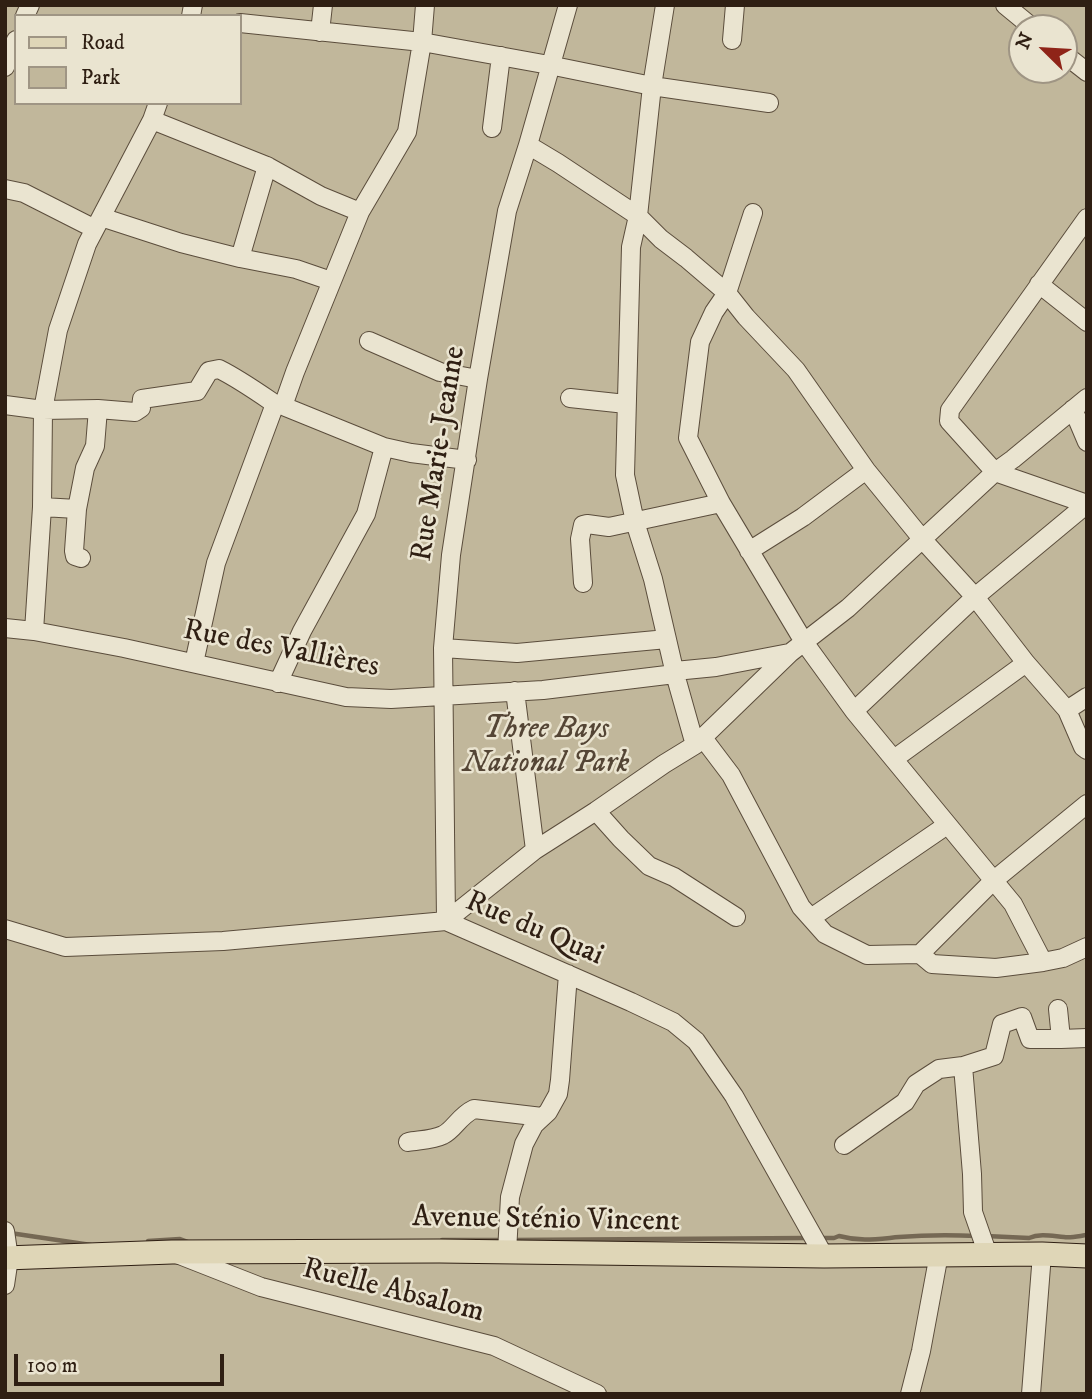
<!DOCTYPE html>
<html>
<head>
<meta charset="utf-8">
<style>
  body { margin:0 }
  #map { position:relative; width:1092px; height:1399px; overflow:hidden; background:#dfd6b7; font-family:"IM FELL DW Pica",serif }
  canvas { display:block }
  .frame { position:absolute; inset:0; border:7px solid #2f1f13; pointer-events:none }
  .legend { position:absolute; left:14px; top:14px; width:228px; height:91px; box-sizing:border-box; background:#eae4d0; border:2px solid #9f9584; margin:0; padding:9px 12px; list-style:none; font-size:21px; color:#2f1f13 }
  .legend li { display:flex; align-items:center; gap:14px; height:35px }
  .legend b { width:35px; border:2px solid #9f9584 }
  .north { position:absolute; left:1008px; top:14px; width:70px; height:70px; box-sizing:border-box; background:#eae4d0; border:2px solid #9f9584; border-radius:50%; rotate:294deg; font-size:19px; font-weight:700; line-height:28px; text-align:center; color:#2f1f13 }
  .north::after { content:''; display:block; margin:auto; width:24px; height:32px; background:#8f2418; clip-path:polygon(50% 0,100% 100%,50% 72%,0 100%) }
  .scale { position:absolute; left:14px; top:1354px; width:210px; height:32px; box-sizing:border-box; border:4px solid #2f1f13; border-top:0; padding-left:9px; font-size:21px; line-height:24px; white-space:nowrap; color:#2f1f13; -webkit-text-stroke:5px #eae4d0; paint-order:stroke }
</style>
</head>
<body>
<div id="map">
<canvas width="1092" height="1399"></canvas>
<div class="frame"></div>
<ul class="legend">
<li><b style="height:9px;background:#dfd6b7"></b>Road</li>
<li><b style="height:19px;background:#c1b79b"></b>Park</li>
</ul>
<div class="north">N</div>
<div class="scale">100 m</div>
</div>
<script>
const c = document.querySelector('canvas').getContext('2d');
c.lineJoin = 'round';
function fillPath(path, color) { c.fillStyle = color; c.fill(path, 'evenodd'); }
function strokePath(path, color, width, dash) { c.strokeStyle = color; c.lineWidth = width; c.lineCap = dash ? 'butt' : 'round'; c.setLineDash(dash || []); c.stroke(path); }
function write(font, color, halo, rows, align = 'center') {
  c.font = font + ' "IM FELL DW Pica",serif'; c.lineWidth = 5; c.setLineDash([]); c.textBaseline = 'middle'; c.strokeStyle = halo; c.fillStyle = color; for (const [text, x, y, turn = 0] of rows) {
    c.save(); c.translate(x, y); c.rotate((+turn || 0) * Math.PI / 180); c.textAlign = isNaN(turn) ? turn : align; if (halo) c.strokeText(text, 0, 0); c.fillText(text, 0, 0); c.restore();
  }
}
const green = new Path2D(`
  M5,5H1087V1394H5ZM16,16H240V103H16ZM1022,28H1064V70H1022Z`);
const stream = new Path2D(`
  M10,1233L91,1245
  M986,1236L1029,1238C1040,1233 1052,1236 1064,1237C1071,1238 1079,1236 1087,1235
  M819,1238H834L839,1236C861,1242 877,1239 899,1237C925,1235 952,1235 977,1236
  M442,1240H503
  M512,1240L807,1238
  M148,1241L180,1239L188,1242`);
const minor = new Path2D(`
  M665,5L652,86L638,216L631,247L625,475L635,522L653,579L675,674L695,745
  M1005,5L1033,28
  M25,16L30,5
  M191,16L193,5
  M240,23L422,42L549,65L652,86L769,103
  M320,32L323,5
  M732,40L735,5
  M1064,54L1087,72
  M5,67L16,40
  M152,120L267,166L321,196L360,212
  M492,128L501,56
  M528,145L558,163L638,216L661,239L686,258L727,293L746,317L796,370L866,470L923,540L975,597L1026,663L1067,710L1087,697
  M267,166L240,258L296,269L331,281
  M5,189L24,193L95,229
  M753,213L727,293L714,312L700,342L688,438L721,503L804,642L854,711L1013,904L1043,962L1063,958L1087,947
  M101,217L181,243L240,258
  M1087,218L950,410L949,421L995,472L1087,504
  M1039,284L1087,322
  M369,341L440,372L478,379
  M570,398L626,404
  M5,405L43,410L98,409L135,412L141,408L142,399L197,391L209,371L219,369C239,379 256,391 275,404
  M283,406L384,447L411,453L467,460
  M1073,409L1087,442
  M42,507L77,509
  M749,551L803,517L866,470
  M81,558L75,556L74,551L77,509L85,468L95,446L98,409
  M583,583L580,539L583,525L587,524L609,527L721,503
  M5,628L34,631L124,648L346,697L391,699L543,690L675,674
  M34,631L42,507L43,410L58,330L87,244L152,120L158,103
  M443,648L517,653L667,639
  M194,663L216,563L275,404L283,406L295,372L360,212L407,132L422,42L425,5
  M675,671L716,667L789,653
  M278,683L302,631L366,514L384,447
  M515,691L535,850
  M1067,710L1083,747L1087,750
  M854,711L975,597L1087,504
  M703,738L731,775L801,907L825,934L867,955L920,954L993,881L1087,804
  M894,759L1026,663
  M596,811L621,839L649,866L674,877L736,917
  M811,918L947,825
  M446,921L443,648L451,555L478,379L507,211L528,145L568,5
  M446,921L535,850L596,811L664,764L695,745L790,653L848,608L995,472L1013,459L1087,398
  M5,929L65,947L223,941L446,921L631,1002L673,1022L696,1041L734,1096L824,1256
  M920,954L932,964L996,968L1043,962
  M1058,1009L1061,1039L1087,1038
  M963,1066L994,1056L1002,1024L1022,1017L1030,1039H1061
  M408,1142C419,1140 433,1140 443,1135C454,1130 459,1116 474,1109L542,1117
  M844,1145L905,1102L916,1084L939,1069L963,1066L972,1174L973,1212L988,1255
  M5,1231L9,1258L5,1285
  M507,1252L510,1197L524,1144L534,1125L548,1112L558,1094L560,1080L568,974
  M177,1254L261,1287L494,1346L597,1394
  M910,1394L921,1351L939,1254
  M1031,1394L1042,1254`);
const major = new Path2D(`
  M5,1258L172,1252L439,1251L824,1256L1042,1254L1087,1256`);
const streetNames = [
  ["Rue Marie-Jeanne",440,454,-81],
  ["Rue des Vallières",281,650,11],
  ["Rue du Quai",534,930,23],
  ["Avenue Sténio Vincent",546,1221,1],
  ["Ruelle Absalom",393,1292,14]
];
const parkNames = [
  ["Three Bays",546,731],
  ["National Park",546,765]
];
fillPath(green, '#c1b79b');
strokePath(stream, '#756854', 4.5);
strokePath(minor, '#5b4d3c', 20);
strokePath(major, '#2f1f13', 25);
strokePath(minor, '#eae4d0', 18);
strokePath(major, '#dfd6b7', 23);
write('30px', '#2f1f13', '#eae4d0', streetNames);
write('italic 30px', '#544535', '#eae4d0', parkNames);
</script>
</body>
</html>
